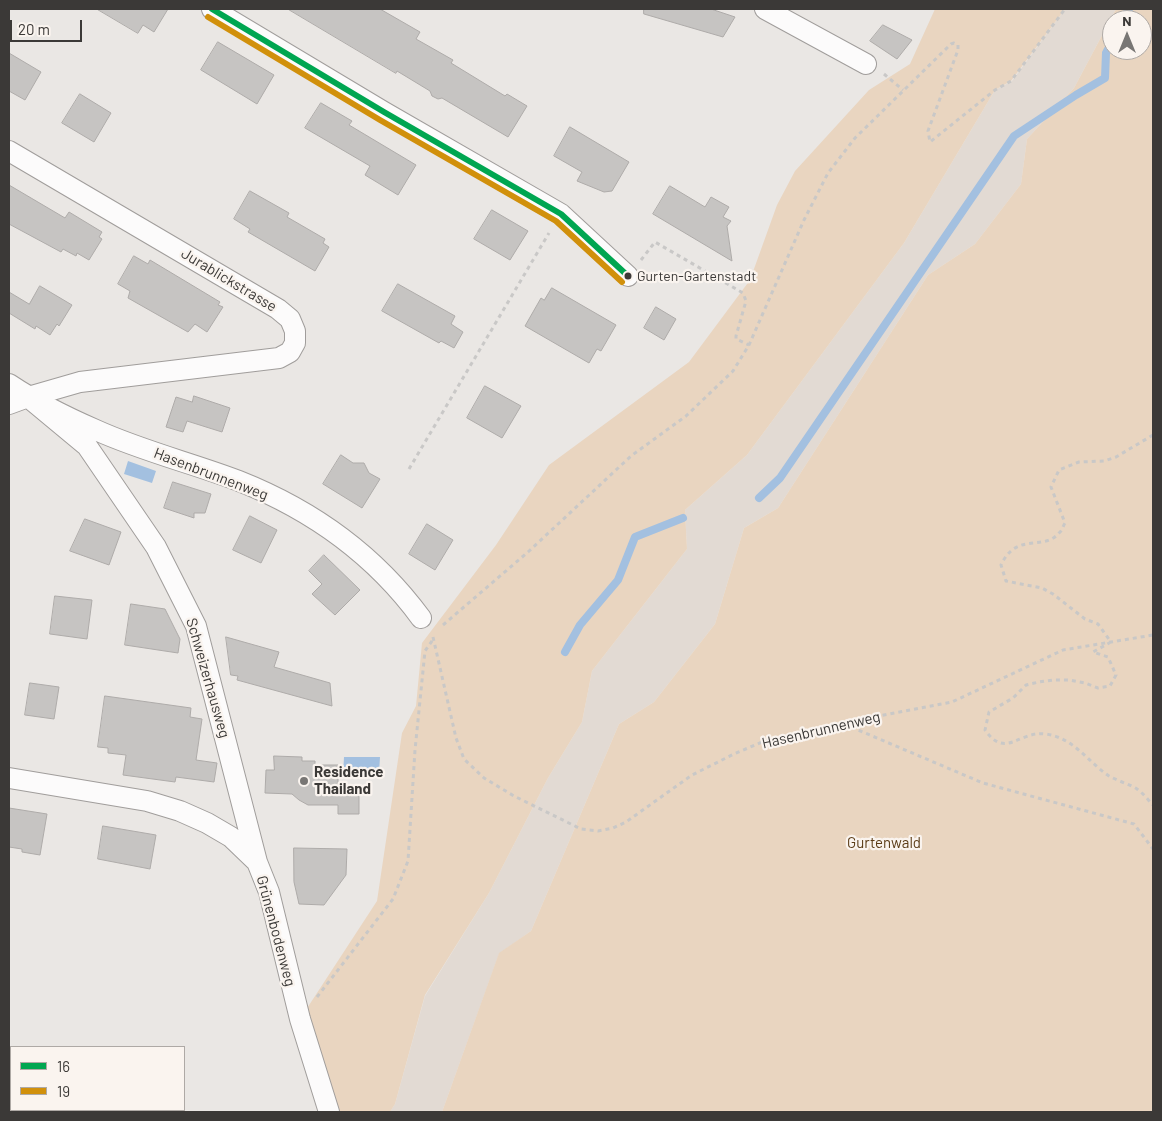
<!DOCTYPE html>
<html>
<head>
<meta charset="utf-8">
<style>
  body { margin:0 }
  #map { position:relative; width:1162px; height:1121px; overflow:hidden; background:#eae7e4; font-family:Barlow,sans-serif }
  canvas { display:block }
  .frame { position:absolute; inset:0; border:10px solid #3b3937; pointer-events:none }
  .legend { position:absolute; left:10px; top:1046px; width:175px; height:65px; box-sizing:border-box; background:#faf4ef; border:1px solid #aea9a5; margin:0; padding:6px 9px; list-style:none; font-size:15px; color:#3b3937 }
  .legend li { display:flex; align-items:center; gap:10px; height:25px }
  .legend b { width:25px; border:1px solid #aea9a5 }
  .north { position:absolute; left:1102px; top:10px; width:50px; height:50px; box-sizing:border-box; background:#faf4ef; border:1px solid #aea9a5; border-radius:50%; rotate:0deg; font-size:14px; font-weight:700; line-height:20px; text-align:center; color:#3b3937 }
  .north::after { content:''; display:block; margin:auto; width:18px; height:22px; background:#787674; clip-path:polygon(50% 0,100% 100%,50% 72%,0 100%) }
  .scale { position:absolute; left:10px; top:20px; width:72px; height:22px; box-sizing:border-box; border:2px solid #3b3937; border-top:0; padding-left:6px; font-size:15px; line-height:18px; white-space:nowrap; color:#3b3937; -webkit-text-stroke:4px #faf4ef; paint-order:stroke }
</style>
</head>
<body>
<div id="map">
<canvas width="1162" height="1121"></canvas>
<div class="frame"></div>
<ul class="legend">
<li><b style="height:6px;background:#00a651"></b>16</li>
<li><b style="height:6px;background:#d1900b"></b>19</li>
</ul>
<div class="north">N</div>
<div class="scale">20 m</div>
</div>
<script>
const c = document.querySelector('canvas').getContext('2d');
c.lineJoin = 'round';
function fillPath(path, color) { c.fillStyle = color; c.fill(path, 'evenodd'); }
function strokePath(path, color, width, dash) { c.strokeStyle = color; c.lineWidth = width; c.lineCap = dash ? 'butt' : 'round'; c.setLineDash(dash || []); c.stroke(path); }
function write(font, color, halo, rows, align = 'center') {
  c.font = font + ' Barlow,sans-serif'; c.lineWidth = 4.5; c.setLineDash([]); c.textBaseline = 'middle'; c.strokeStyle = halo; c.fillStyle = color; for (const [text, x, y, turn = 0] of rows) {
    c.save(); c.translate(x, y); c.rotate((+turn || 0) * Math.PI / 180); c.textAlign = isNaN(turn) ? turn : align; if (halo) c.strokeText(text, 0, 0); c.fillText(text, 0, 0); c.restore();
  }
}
const built = new Path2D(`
  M1065,9H1116L1074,88L1027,139L1021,184L975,244L928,275L778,508L744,528L715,624L654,702L619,724L531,931L499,954L442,1112H390L395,1104L425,996L489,893L548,778L582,722L592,671L687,549L685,510L747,455L904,243L995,90L1012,81Z`);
const green = new Path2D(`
  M935,9H1065L1011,81L995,90L904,243L747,455L685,510L687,549L592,671L582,722L548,778L489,893L425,995L395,1104L390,1112H329L300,1019L377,901L402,733L416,706L422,643L496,545L549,465L689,362L750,280L777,205L795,171L869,90L910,64Z
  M1116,9H1153V1112H442L499,953L531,931L619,724L654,702L715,624L744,528L778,508L928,275L975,244L1021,184L1027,139L1074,88ZM1112,20H1142V50H1112Z`);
const water = new Path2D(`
  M128,461L156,471L152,483L124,474Z
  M344,757H380L379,773H365V777L343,776Z`);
const stream = new Path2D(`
  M1123,20L1129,9
  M759,498L780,478L1014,136L1076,95L1105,78L1106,53L1112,42
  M565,652L580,625L618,580L635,537L683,518`);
const building = new Path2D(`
  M97,9H168L154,32L143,25L138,33Z
  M288,9H380L420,32L416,39L453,60L451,63L505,96L507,94L527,106L508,137L442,98L438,99L432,96L430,91L397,71L396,73Z
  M644,9H711L735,17L723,37L644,14Z
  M883,25L912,40L897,59L870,41Z
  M218,42L274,75L257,104L201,70Z
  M9,53L41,72L25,100L9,91Z
  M80,94L111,113L94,142L62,123Z
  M321,103L352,121L349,125L416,165L398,195L365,175L370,166L305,128Z
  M570,127L629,162L612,191L604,192L577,181L582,172L554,156Z
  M9,185L65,218L69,212L102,232L99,237L102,239L89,260L77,253L76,256L63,249L61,252L9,224Z
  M670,186L705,207L711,197L729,207L723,217L731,221L727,226L732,261L653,214Z
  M250,191L289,213L287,217L325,239L323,243L329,247L315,271L248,232L250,229L234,219Z
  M492,210L528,231L510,260L474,239Z
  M134,256L148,264L150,260L220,302L218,305L223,307L207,332L195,324L188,332L128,298L130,291L118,284Z
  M398,284L455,316L451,324L463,332L454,348L441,341L439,343L382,311Z
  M40,286L72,305L59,326L57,324L50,335L36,326L35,329L9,313V292L29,304Z
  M552,288L616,325L601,351L597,349L589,363L525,326L541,298L544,300Z
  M656,307L676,319L664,340L644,328Z
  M485,386L521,406L502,438L467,418Z
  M194,396L230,408L222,432L187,421L183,432L166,427L176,397L192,402Z
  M341,455L353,463H364L369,473L380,479L362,508L323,484Z
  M173,482L211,494L205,513H194V518L164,508Z
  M250,516L277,530L261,563L233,550Z
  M85,519L121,532L109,565L70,551Z
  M427,524L453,540L435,570L409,554Z
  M324,555L360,590L335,615L312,594L322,584L309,571Z
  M55,596L92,600L87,639L50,634Z
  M131,604L165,609L180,639L178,653L125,645Z
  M226,637L279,652L274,667L330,683L332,706L237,680L238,676L231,675Z
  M30,683L59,687L54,719L25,715Z
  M105,696L191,708L190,717L202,719L196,760L217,763L214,782L176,777L175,782L123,775L126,755L108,753V748L98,747Z
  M274,756L302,757V761H315V765H338V793H359V814H338V805H308L299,800L292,794L265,793L266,770H274Z
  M9,808L47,814L40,855L22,852V849L9,847Z
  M103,826L156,835L150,869L98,859Z
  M294,848L347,849L346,875L324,905L299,904L294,882Z`);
const path = new Path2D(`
  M884,74L903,90
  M641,260L655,242L743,293L746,301L736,336V339L749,345
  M1153,435L1116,457L1104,461L1079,462L1059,470L1051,487L1065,523C1063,526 1062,531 1059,533C1043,552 1017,531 1001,565L1006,581L1042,588L1053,594L1085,619L1098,624L1111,642L1093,652L1108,657L1116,675L1110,686L1098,688L1085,683L1069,680H1053L1039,682L1026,685L1013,698L989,712L985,730C1006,760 1019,730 1046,734C1074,738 1088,762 1109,776C1118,781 1129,784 1137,789C1143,793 1148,800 1153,805
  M409,469L549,233
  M443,625L528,552L631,456L686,416L733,371L749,345L804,220L828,173L855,138L951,44L954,43L958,45V50L928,131L930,142L995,90L1011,81L1065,9
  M433,637L456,738L464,759L484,778L514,796L581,829L598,831L613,828L626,822L692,775L734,754L762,742L842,723L952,702L1063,650L1153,635
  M844,724L983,783L1134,824L1153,849
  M317,997L393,899L408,861L415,750L425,651L434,638`);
const minor = new Path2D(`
  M212,9L384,112L561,214L628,276
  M765,9L866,64
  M9,151L278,309L290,319L295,331V343L290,352L279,358L80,382L28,397L9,404
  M9,384C36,402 66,417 96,430C142,451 192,463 239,481C312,510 374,554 421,618
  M28,397L87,446L156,547L196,626L257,862
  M9,778L147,801L180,811L207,823L231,837L257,862L269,892L300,1019L329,1112`);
const bus1 = new Path2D(`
  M212,9L384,112L561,214L628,276`);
const bus2 = new Path2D(`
  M208,17L380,120L556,221L622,282`);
const markers = [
  [628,276,4.5,"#3b3937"],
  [304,781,5,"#787674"]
];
const busNames = [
  ["Gurten-Gartenstadt",637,276]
];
const streetNames = [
  ["Jurablickstrasse",229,280,31],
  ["Hasenbrunnenweg",211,474,21],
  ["Schweizerhausweg",208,678,74],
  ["Hasenbrunnenweg",821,730,-13],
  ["Grünenbodenweg",276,931,75]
];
const poiNames = [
  ["Residence",314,772],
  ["Thailand",314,789]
];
const parkNames = [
  ["Gurtenwald",884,843]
];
fillPath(built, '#e2dad3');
fillPath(green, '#e9d5c0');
fillPath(water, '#a3c0e0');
strokePath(stream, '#a3c0e0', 8);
fillPath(building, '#c6c4c2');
strokePath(building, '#aeaba9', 1);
strokePath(minor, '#a09d9b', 22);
strokePath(path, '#c9c8c7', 3, [4, 4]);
strokePath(minor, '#fcfbfb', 20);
strokePath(bus1, '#00a651', 6);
strokePath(bus2, '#d1900b', 6);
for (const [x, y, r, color] of markers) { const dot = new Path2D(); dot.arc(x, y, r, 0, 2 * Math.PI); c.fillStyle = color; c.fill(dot); strokePath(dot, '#faf4ef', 2); }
write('14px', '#3b3937', '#faf4ef', busNames, 'left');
write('15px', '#3b3937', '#faf4ef', streetNames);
write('bold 15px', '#3b3937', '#faf4ef', poiNames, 'left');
write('15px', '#5b3c17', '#faf4ef', parkNames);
</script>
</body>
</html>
